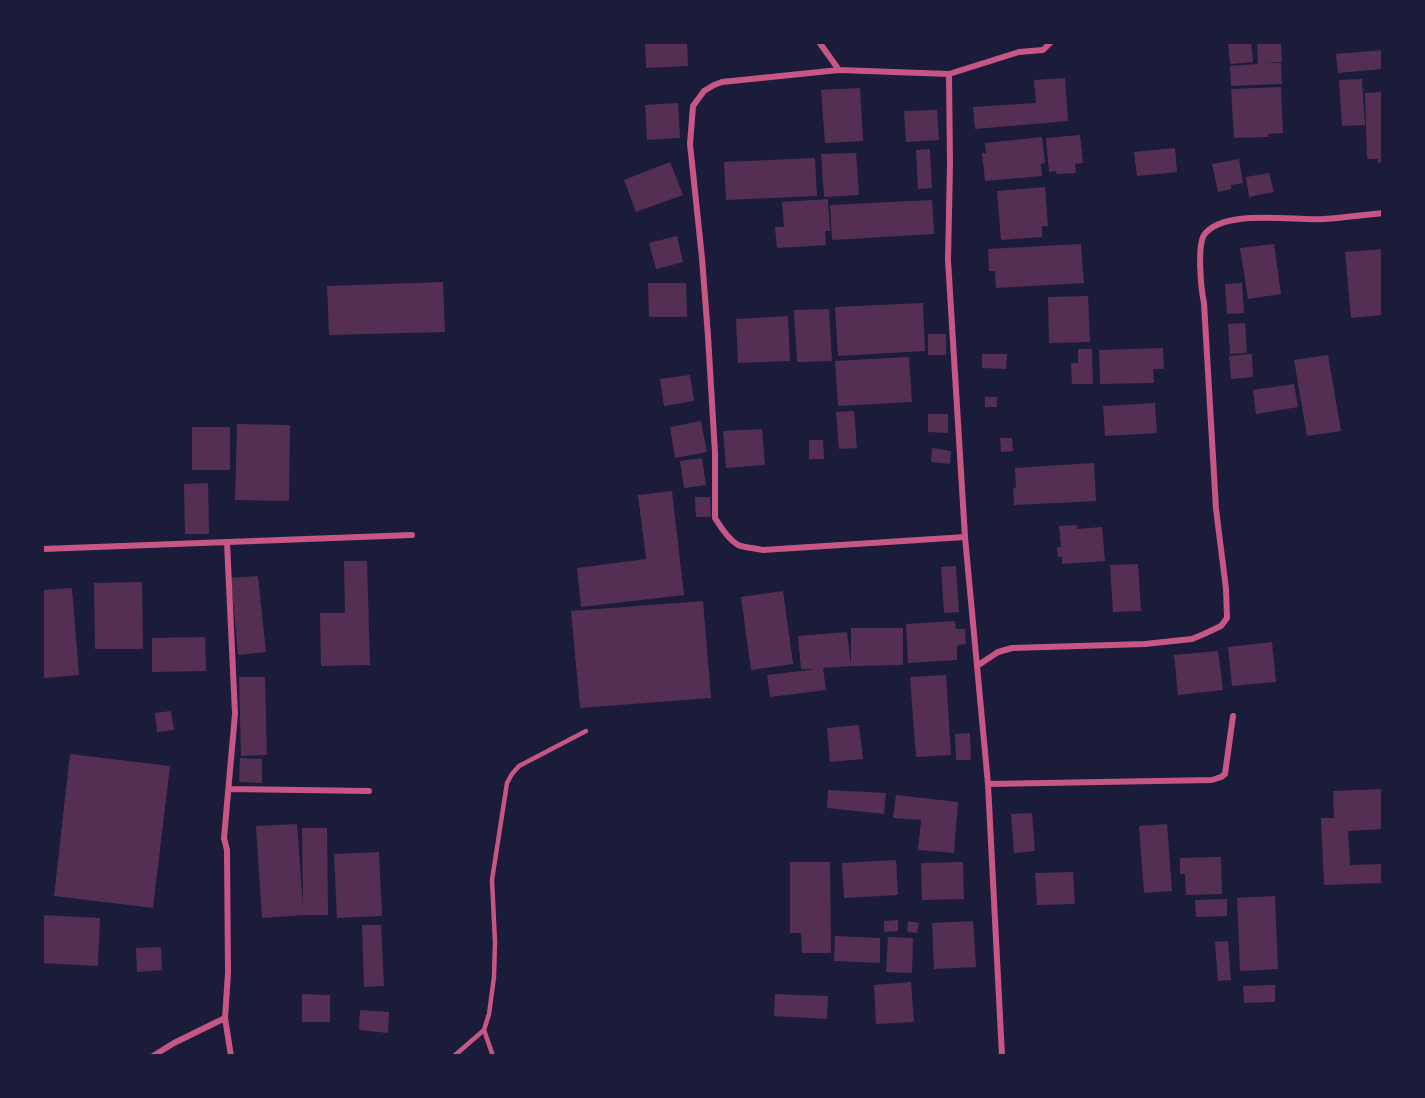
<!DOCTYPE html>
<html>
<head>
<meta charset="utf-8">
<style>
  body { margin:0 }
  #map { position:relative; width:1425px; height:1098px; overflow:hidden; background:#1b1b3a; font-family:Signika,sans-serif }
  canvas { display:block }
  .frame { position:absolute; inset:0; border:44px solid #1b1b3a; pointer-events:none }
</style>
</head>
<body>
<div id="map">
<canvas width="1425" height="1098"></canvas>
<div class="frame"></div>
</div>
<script>
const c = document.querySelector('canvas').getContext('2d');
c.lineJoin = 'round';
function fillPath(path, color) { c.fillStyle = color; c.fill(path, 'evenodd'); }
function strokePath(path, color, width, dash) { c.strokeStyle = color; c.lineWidth = width; c.lineCap = dash ? 'butt' : 'round'; c.setLineDash(dash || []); c.stroke(path); }
const building = new Path2D(`
  M645,42H687L688,66L646,68Z
  M1228,42H1251L1253,62L1230,64Z
  M1257,42H1281L1282,62L1264,63H1281L1282,84L1231,86L1230,66L1258,64Z
  M1383,50V69L1338,73L1336,54Z
  M1065,78L1068,121L975,129L973,107L1036,103L1034,80Z
  M1362,79L1365,125L1342,126L1339,80Z
  M1281,87L1283,133L1268,134L1269,137L1234,138L1231,89Z
  M860,88L863,141L825,143L821,90Z
  M1383,92V162L1378,163V159H1367L1365,93Z
  M678,103L680,138L647,140L645,105Z
  M937,110L939,140L906,142L904,111Z
  M1080,135L1083,163L1075,164L1076,173L1057,174L1056,171L1049,172L1046,138Z
  M1042,137L1045,163L1041,164L1042,176L985,181L982,153H986L985,143Z
  M1175,148L1177,172L1137,176L1134,152Z
  M930,149L932,188L918,189L916,150Z
  M856,153L859,195L824,197L821,154Z
  M815,158L817,196L726,200L724,162Z
  M1239,159L1243,183L1231,185V189L1218,192L1212,164Z
  M670,162L683,195L636,212L624,180Z
  M1269,173L1274,192L1249,197L1246,177Z
  M1045,187L1048,226H1042V237L1001,240L997,191Z
  M828,199L830,231H825L826,245L777,248L775,227H784L782,202Z
  M932,200L934,234L832,240L830,205Z
  M677,236L683,262L656,269L649,243Z
  M1081,244L1084,283L996,288L995,271H989L988,249Z
  M1274,244L1281,294L1248,299L1240,248Z
  M1383,249V315L1351,318L1345,252Z
  M443,282L445,332L329,335L327,286Z
  M648,283H686L687,317H649Z
  M1242,283L1244,313L1227,314L1225,284Z
  M1088,296L1090,342L1049,343L1048,297Z
  M923,303L925,351L838,356L835,307Z
  M829,309L832,361L797,362L794,310Z
  M788,316L790,361L738,363L736,319Z
  M1245,323L1247,353L1230,354L1228,324Z
  M928,334H946V355H928Z
  M1163,348L1164,369H1153L1154,383L1100,384L1099,350Z
  M1078,349H1092L1093,384H1072L1071,363H1078Z
  M982,354H1007L1006,369L982,368Z
  M1252,354L1253,377L1231,379L1229,356Z
  M1328,355L1341,431L1307,436L1294,360Z
  M909,357L912,402L838,406L835,361Z
  M690,375L694,401L664,406L660,379Z
  M1294,384L1298,407L1256,414L1253,390Z
  M985,397H997V407H985Z
  M1155,403L1157,433L1105,436L1103,406Z
  M854,411L857,448L839,449L836,412Z
  M928,414H948V433L928,432Z
  M701,421L707,452L675,458L670,427Z
  M237,424L290,425L289,501L235,500Z
  M192,427H230V470H192Z
  M762,429L765,465L726,468L723,431Z
  M1000,438H1012L1013,451L1001,452Z
  M809,440H823L824,459H809Z
  M932,448L951,451L950,464L931,462Z
  M702,458L706,485L684,488L680,461Z
  M1094,463L1096,501L1014,505L1013,488H1016L1015,468Z
  M208,483L209,534H185L184,484Z
  M672,491L684,595L581,607L577,568L646,559L638,495Z
  M695,497H710L711,517H696Z
  M1077,525V529L1102,527L1105,561L1062,564V557H1058L1057,547H1061L1059,526Z
  M344,561H367L370,665L321,666L320,613H345Z
  M1138,564L1141,611L1113,612L1110,565Z
  M956,566L959,612L944,613L941,567Z
  M258,576L266,652L238,655L231,578Z
  M142,582L143,649H95L94,583Z
  M72,588L79,675L44,678L42,646V590Z
  M783,591L793,664L751,670L741,597Z
  M703,601L711,698L580,708L571,611Z
  M955,621L956,629H965L966,644L957,645V660L908,663L906,624Z
  M851,628H903V665L851,666Z
  M847,632L851,666L823,668L826,690L770,697L767,675L817,669H801L798,636Z
  M205,637L206,671L152,672V638Z
  M1272,642L1276,682L1232,686L1228,647Z
  M1218,651L1223,690L1178,695L1174,655Z
  M946,675L951,755L916,757L910,677Z
  M239,677H265L267,755L241,756Z
  M171,711L174,730L157,732L155,713Z
  M859,725L863,759L830,762L827,728Z
  M970,733L971,760H956L955,734Z
  M70,754L170,766L153,908L54,896Z
  M240,758L262,759V783L239,782Z
  M1383,789V829L1348,831L1350,865L1383,864V883L1324,885L1321,818H1334L1333,791Z
  M828,790L886,793L884,814L827,808Z
  M896,795L958,802L954,853L918,850L921,820L893,818Z
  M1032,813L1035,851L1014,853L1011,814Z
  M297,824L303,907L302,828H327L328,915H304L262,918L256,826Z
  M1167,824L1172,891L1144,893L1139,826Z
  M379,852L382,916L337,918L334,854Z
  M1221,857L1222,894L1186,895L1185,874H1180V858Z
  M896,860L898,895L844,898L842,863Z
  M790,862H830L831,953H802L801,933H790Z
  M963,862L964,899L922,900L921,863Z
  M1073,872L1075,904L1037,905L1035,873Z
  M1275,896L1278,969L1240,971L1237,898Z
  M1227,899V916L1196,917L1195,900Z
  M42,915L100,918L98,966L42,963Z
  M898,920V931L884,932V921Z
  M908,921L919,923L917,933L907,932Z
  M973,921L976,967L934,969L932,923Z
  M362,925H381L384,986L364,987Z
  M835,936L880,938V963L834,961Z
  M888,937L913,938L912,973L886,972Z
  M1228,941L1231,980L1218,981L1215,942Z
  M161,947L162,970L137,972L136,948Z
  M911,982L914,1022L876,1024L874,985Z
  M1275,985V1002L1244,1003L1243,986Z
  M302,994L330,995V1022H302Z
  M775,994L828,996L827,1019L774,1016Z
  M360,1010L389,1012L388,1033L359,1030Z`);
const service = new Path2D(`
  M484,1030L493,1056
  M454,1056L484,1030L489,1014L494,977L495,942L492,880L507,783L512,774L519,766L586,731`);
const minor = new Path2D(`
  M819,42L839,70
  M949,74L950,165L948,260L965,537L988,784L1002,1056
  M965,537L763,550C755,548 745,548 738,545C728,539 721,528 715,518V453L708,336L702,258L690,144L693,106L704,91L714,85L722,82L839,70L949,74L1019,52L1043,50L1051,42
  M227,542L235,714L224,838L227,850L228,973L225,1018L231,1056
  M43,549L412,535
  M977,666L998,652L1012,648L1145,644L1192,639L1204,634L1221,626L1227,618L1226,589L1216,509L1204,303C1201,289 1197,247 1204,235C1223,208 1294,221 1324,219C1343,218 1363,215 1383,213
  M988,784L1212,780L1221,777L1225,774L1233,716
  M229,789L369,791
  M153,1056L174,1043L225,1018`);
fillPath(building, '#542f53');
strokePath(service, '#c65784', 4.5);
strokePath(minor, '#c65784', 6);
</script>
</body>
</html>
